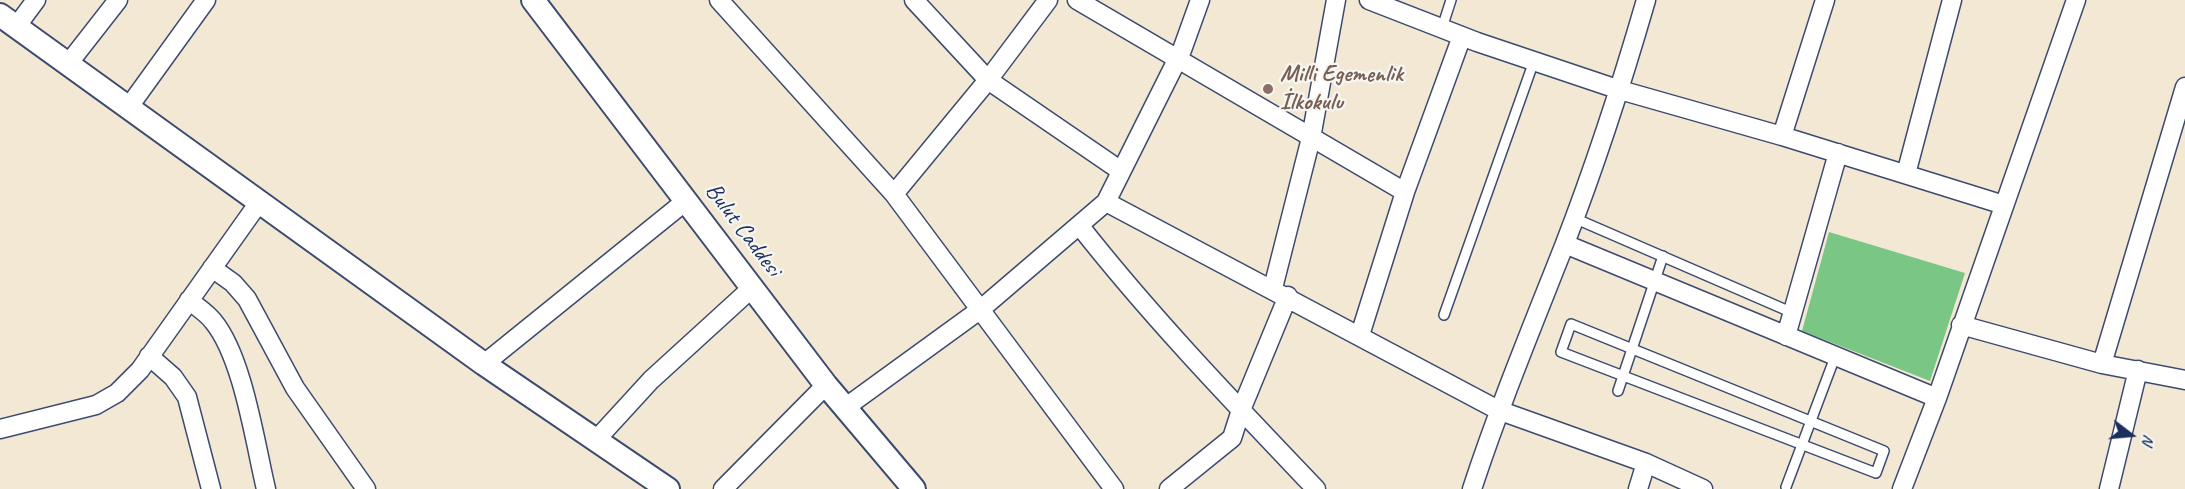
<!DOCTYPE html>
<html>
<head>
<meta charset="utf-8">
<style>
  body { margin:0 }
  #map { position:relative; width:2185px; height:489px; overflow:hidden; background:#f3e8d4; font-family:Caveat,sans-serif }
  canvas { display:block }
  .north { position:absolute; left:2101px; top:405px; width:60px; height:60px; -webkit-text-stroke:4px #f6f6f2; paint-order:stroke; rotate:106deg; font-size:16px; font-weight:700; line-height:24px; text-align:center; color:#1b2f5e }
  .north::after { content:''; display:block; margin:auto; width:21px; height:27px; background:#1b2f5e; clip-path:polygon(50% 0,100% 100%,50% 72%,0 100%) }
</style>
</head>
<body>
<div id="map">
<canvas width="2185" height="489"></canvas>
<div class="north">N</div>
</div>
<script>
const c = document.querySelector('canvas').getContext('2d');
c.lineJoin = 'round';
function fillPath(path, color) { c.fillStyle = color; c.fill(path, 'evenodd'); }
function strokePath(path, color, width, dash) { c.strokeStyle = color; c.lineWidth = width; c.lineCap = dash ? 'butt' : 'round'; c.setLineDash(dash || []); c.stroke(path); }
function write(font, color, halo, rows, align = 'center') {
  c.font = font + ' Caveat,sans-serif'; c.lineWidth = 4.5; c.setLineDash([]); c.textBaseline = 'middle'; c.strokeStyle = halo; c.fillStyle = color; for (const [text, x, y, turn = 0] of rows) {
    c.save(); c.translate(x, y); c.rotate((+turn || 0) * Math.PI / 180); c.textAlign = isNaN(turn) ? turn : align; if (halo) c.strokeText(text, 0, 0); c.fillText(text, 0, 0); c.restore();
  }
}
const green = new Path2D(`
  M1829,232L1965,273L1930,381L1802,331Z`);
const service = new Path2D(`
  M1442,28L1451,0
  M1574,218L1793,313
  M1444,315L1534,61
  M1571,324L1884,451L1876,473L1561,352Z
  M1618,391L1663,256
  M1786,487L1835,357`);
const minor = new Path2D(`
  M719,0L894,194L1114,489
  M914,0L988,80L1121,171
  M1077,0L1405,192
  M1369,0L1477,42L1620,90L1782,136L2004,205
  M16,27L36,0
  M68,64L118,0
  M128,108L206,0
  M1782,136L1825,0
  M1906,174L1952,0
  M894,194L988,80L1048,0
  M1106,202L1498,410L1646,463L1703,489
  M1079,225C1152,318 1235,404 1316,489
  M1565,244L1937,398
  M212,268L233,283L247,299L295,388L366,489
  M1273,288L1311,138L1336,0
  M189,300C197,307 207,313 213,321C243,357 255,443 266,489
  M1961,325L2102,364L2185,380
  M1360,335L1405,192L1462,36
  M1786,336L1838,153
  M149,356L173,377L187,397L211,489
  M484,364L687,200
  M2102,364L2185,87
  M846,407L981,309L1106,202L1182,50L1200,0
  M0,429L96,405L117,393L140,370L260,201
  M596,440L651,380L753,287
  M723,489L826,385
  M1169,489L1232,438L1241,410L1288,296
  M1472,489C1499,407 1532,327 1564,246C1595,166 1622,83 1646,0
  M1638,489L1646,463
  M1902,489L1937,398L2076,0
  M2109,489L2138,370`);
const tertiary = new Path2D(`
  M533,0L826,385L914,489
  M0,15L484,364L668,489`);
const markers = [
  [1268,89,6,"#8d6e63"]
];
const educationNames = [
  ["Milli Egemenlik",1280,75],
  ["İlkokulu",1280,103]
];
const streetNames = [
  ["Bulut Caddesi",743,230,53]
];
fillPath(green, '#7ac685');
strokePath(service, '#3b4b70', 12);
strokePath(minor, '#3b4b70', 21);
strokePath(tertiary, '#3b4b70', 26);
strokePath(service, '#fff', 9);
strokePath(minor, '#fff', 18);
strokePath(tertiary, '#fff', 22);
for (const [x, y, r, color] of markers) { const dot = new Path2D(); dot.arc(x, y, r, 0, 2 * Math.PI); c.fillStyle = color; c.fill(dot); strokePath(dot, '#f6f6f2', 2); }
write('bold 24px', '#785e54', '#f6f6f2', educationNames, 'left');
write('24px', '#1b2f5e', '#f6f6f2', streetNames);
</script>
</body>
</html>
